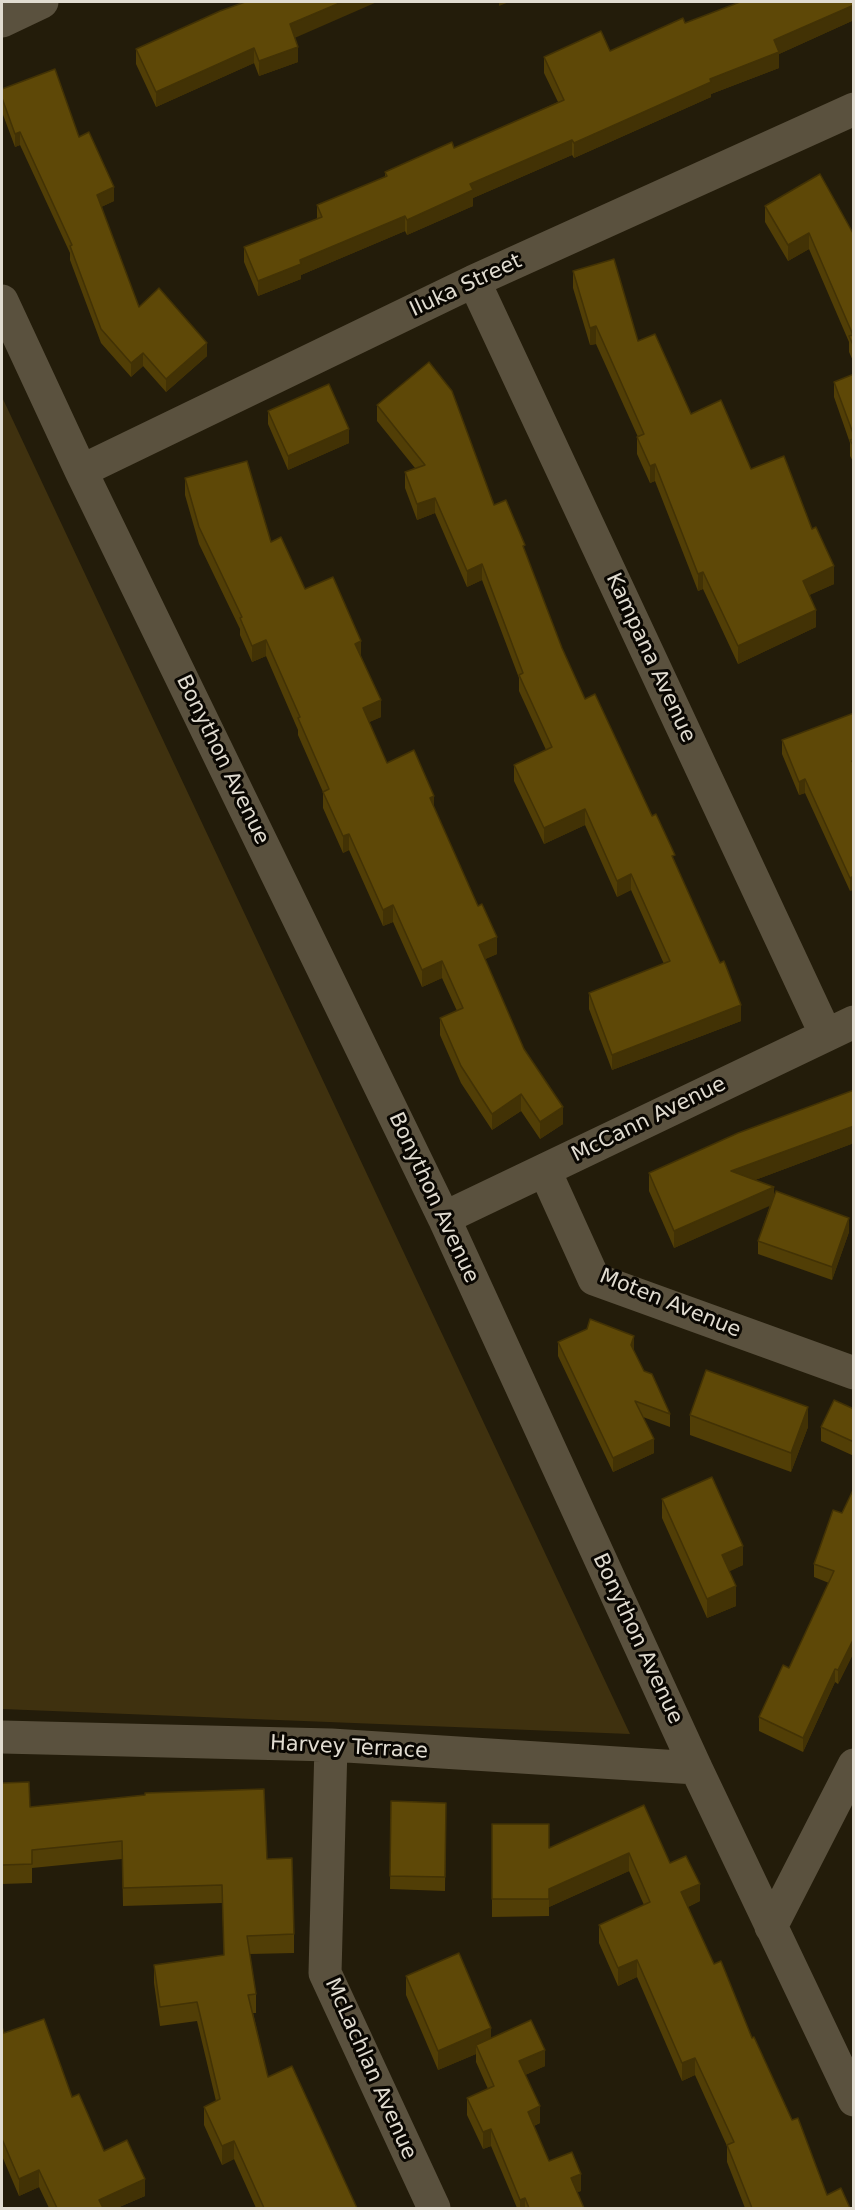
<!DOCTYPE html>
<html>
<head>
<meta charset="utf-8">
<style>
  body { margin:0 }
  #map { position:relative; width:855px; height:2210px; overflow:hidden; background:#231c0a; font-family:"DejaVu Sans",sans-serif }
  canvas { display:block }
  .frame { position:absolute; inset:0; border:3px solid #e1dcd1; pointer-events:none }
</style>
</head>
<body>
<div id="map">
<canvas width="855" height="2210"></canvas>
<div class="frame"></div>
</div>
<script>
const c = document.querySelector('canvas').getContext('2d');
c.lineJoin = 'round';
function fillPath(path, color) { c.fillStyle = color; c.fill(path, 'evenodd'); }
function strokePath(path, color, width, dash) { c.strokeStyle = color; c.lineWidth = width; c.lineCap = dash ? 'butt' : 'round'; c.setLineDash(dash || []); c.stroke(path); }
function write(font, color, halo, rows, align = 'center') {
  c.font = font + ' "DejaVu Sans",sans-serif'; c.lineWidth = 6; c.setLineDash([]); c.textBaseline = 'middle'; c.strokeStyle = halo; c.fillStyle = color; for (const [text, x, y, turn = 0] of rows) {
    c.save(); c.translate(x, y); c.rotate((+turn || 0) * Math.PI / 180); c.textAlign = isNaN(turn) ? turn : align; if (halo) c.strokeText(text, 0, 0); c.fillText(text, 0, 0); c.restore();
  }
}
const green = new Path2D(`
  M2,397L62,525L630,1734L2,1709Z`);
const minor = new Path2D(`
  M2,21L42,2
  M474,281L826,1035
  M2,301L81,471L444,1218L696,1768L854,2100
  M81,471L474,281L854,109
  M545,1171L594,1279L854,1373
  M444,1218L854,1022
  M2,1737L331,1745L696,1768
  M331,1745L325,1973L434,2208
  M771,1927L854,1765`);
const wall = new Path2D(`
  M854,2V20L779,54V68L711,94V97L574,158L572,155L473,198V206L407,235L405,231L301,275V279L258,296L244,262V247L317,219V205L385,177V172L454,148L558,102L544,73V57L610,51L685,23Z
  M294,38L298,62L259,76L254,63L156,107L136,64V49Z
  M2,89L79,137L114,201L101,207L139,307L207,356L166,392L143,366L131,377L101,343L70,260V253L20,145L15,147L2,112Z
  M765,206L854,235V363L849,352V342L809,249L788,261L765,222Z
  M573,271L638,341L691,414L751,469L812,529L834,584L809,595L816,627L738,664L703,589L698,591L655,481L650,483L637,454V437H638L596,344L590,345L573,288Z
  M854,374V463L850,456V443L834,397V382Z
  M377,405L494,505L525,552L562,648L585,699L652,816L675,862L741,1021L612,1070L589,1009V993L664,964L631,890L617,897L585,825L544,844L514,781V765L546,750L519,691V678L482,580L467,587L435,513L417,520L405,488V472L415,468L377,421Z
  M268,411L349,443L288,470L268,424Z
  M185,478L271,542L305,589L361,657L381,717L369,722L387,763L434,807L497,954L485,959L524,1049L563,1124L540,1139L521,1111L492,1130L461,1083L440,1035V1018L457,1011L442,978L422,987L393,922L383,926L349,850L343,853L323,808V792L298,735V730L266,656L252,662L240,635V629L199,544L185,495Z
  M854,713L850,891L805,793L799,795L782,754V740Z
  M854,1143L755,1180L774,1197L849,1232L832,1280L758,1254V1241L770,1205L674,1248L649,1191V1173Z
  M558,1342L634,1349V1351L644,1371L670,1414V1427L643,1417L654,1453L613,1472L558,1356Z
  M854,1409V1456L821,1441V1427Z
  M690,1415L808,1427L791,1472L690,1435Z
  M854,1488V1652L838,1684L835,1682L803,1752L759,1731V1717L789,1668L829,1583L814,1577V1564L842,1513Z
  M662,1499L743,1565L729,1571L736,1606L707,1618L662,1518Z
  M2,1783L30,1807L267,1859L294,1934V1953L250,1954L256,1994V2013H253L268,2077L357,2208H256L234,2159L222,2165L204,2125V2107L216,2101L197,2021L160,2026L154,1983V1965L224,1955L222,1903L123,1906L122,1859L32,1868V1883L2,1884Z
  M391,1801L446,1803L445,1891L390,1889Z
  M644,1805L670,1863L700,1901L688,1907L714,1964L752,2038L827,2195L850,2208H745L727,2162V2146L695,2075L682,2081L637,1977L618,1986L599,1943V1925L644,1905L629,1871L549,1907V1916L492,1917V1824L549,1848Z
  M406,1976L491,2038L545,2066L525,2075L540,2123L534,2126L549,2161L581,2191L577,2192L584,2208H517L491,2146L483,2149L467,2115V2098L488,2089L476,2062V2054L438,2070L406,1995Z
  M2,2027L4,2033L72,2097L104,2151L145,2196L117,2208H49L39,2187L19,2196L2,2156Z`);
const shadedWall = new Path2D(`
  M342,2H377L290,40V24Z
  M499,2H509L499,6Z
  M854,5V20L779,54V68L711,94V97L574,158V143L774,40Z
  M298,47V62L259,76V61Z
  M254,48V63L156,107V92Z
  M20,132V145L15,147V134Z
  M572,140V155L473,198V206L407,235V220L470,184Z
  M114,187V201L97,209V195Z
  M405,216V231L301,275V279L258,296V281L300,260Z
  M809,233V249L788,261V245Z
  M596,326V344L590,345V328Z
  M207,343V356L166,392V379Z
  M143,353V366L131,377V363Z
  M349,429V443L288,470V456Z
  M655,464V481L650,483V466Z
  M435,498V513L417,520V504Z
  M482,564V580L467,587V571Z
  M834,566V584L803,598V581Z
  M703,572V589L698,591V574Z
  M816,610V627L738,664V646Z
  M266,640V656L252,662V646Z
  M361,641V658L355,644Z
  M381,700V717L363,725V708Z
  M805,779V793L799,795V782Z
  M434,796V813L430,798Z
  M585,809V825L544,844V828Z
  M349,834V850L343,853V836Z
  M631,874V890L617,897V881Z
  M854,876V890L850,891V878Z
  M393,905V922L383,926V910Z
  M497,937V954L479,962V945Z
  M442,961V978L422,987V970Z
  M741,1005V1021L612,1070V1055Z
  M521,1094V1111L492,1130V1114Z
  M563,1107V1124L540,1139V1122Z
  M854,1126V1143L731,1189V1171Z
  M774,1187V1204L674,1248V1231Z
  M849,1218V1232L832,1280V1267Z
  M634,1336V1349L631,1359V1345Z
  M808,1407V1427L791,1472V1453Z
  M654,1439V1453L613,1472V1458Z
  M743,1546V1565L722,1575V1555Z
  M736,1586V1606L707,1618V1599Z
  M854,1638V1652L838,1684V1670Z
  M835,1669V1682L803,1752V1738Z
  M629,1853V1871L549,1907V1889Z
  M700,1884V1901L681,1910V1892Z
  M637,1960V1977L618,1986V1968Z
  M491,2028V2047L476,2045V2054L438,2070V2051Z
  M545,2050V2066L519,2078V2061Z
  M695,2058V2075L682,2081V2063Z
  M540,2106V2123L528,2128V2112Z
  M491,2129V2146L483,2149V2132Z
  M234,2141V2159L222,2165V2146Z
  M39,2170V2187L19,2196V2179Z
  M581,2174V2191L571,2195V2178Z
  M145,2179V2196L117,2208H99V2200Z
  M525,2198V2208H520V2200Z`);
const building = new Path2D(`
  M245,2H342L290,24L298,47L259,61L254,48L156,92L136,49L220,11Z
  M740,2H854V5L774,40L779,52L710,79L711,82L574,143L572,140L470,184L473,190L407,220L405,216L300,260L301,264L258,281L244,247L322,217L317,205L387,176L385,172L452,142L454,148L564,100L544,57L601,31L610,51L683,18L685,23Z
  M55,69L79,137L89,132L114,187L97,195L139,307L159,288L207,343L166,379L143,353L131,363L101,329L70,246L72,245L20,132L15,134L2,98V89Z
  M820,174L849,226L854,235V347L849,336L853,335L809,233L788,245L765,206Z
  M614,259L638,341L655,334L691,414L721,400L751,469L784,456L812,529L816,527L834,566L803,581L816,610L738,646L703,572L698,574L655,464L650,466L637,437L644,434L596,326L590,328L573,271Z
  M429,362L452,391L494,505L506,500L525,545L523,546L562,648L585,699L595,694L652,816L656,814L675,855L672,856L720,963L724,961L741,1005L612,1055L589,993L670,961L631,874L617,881L585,809L544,828L514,765L552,747L519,675L523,673L482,564L467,571L435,498L417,504L405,472L425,465L377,405Z
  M854,374V436L834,382Z
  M329,384L349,429L288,456L268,411Z
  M854,439V447L850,440Z
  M247,461L271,542L281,537L305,589L333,577L361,641L355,644L381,700L363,708L387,763L414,750L434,796L430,798L478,906L482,904L497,937L479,945L524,1049L563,1107L540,1122L521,1094L492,1114L461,1066L440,1018L463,1008L442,961L422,970L393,905L383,910L349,834L343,836L323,792L329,789L298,718L300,717L266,640L252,646L240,618L242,617L199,527L185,478Z
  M854,713V761H852L854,764V876L850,878L805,779L799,782L782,740Z
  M854,1090V1126L731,1171L774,1187L674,1231L649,1173L738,1133Z
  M776,1191L849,1218L832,1267L758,1241Z
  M590,1319L634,1336L631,1345L644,1371L652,1374L670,1414L635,1401L654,1439L613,1458L558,1342L587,1329Z
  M706,1370L808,1407L791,1453L690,1415Z
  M834,1400L854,1409V1442L821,1427Z
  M712,1477L743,1546L722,1555L736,1586L707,1599L662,1499Z
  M854,1488V1638L838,1670L835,1669L803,1738L759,1717L783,1665L789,1668L834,1571L814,1564L833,1510L842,1513Z
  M29,1782L30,1807L145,1795V1793L264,1789L267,1859L292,1858L294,1934L247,1936L256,1994L248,1995L268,2077L292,2066L357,2208H264L234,2141L222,2146L204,2107L220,2099L197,2002L160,2007L154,1965L224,1955L222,1885L123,1888L122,1841L32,1850V1864L2,1865V1783Z
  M391,1801L446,1803L445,1877L390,1876Z
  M644,1805L670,1863L686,1856L700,1884L681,1892L714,1964L721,1961L752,2038L754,2037L792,2120L798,2118L827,2195L841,2188L850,2208H752L727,2145L734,2142L695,2058L682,2063L637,1960L618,1968L599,1925L650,1902L629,1853L549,1889V1899H492V1824H549V1848Z
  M459,1953L491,2028L438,2051L406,1976Z
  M44,2019L72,2097L79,2094L104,2151L127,2140L145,2179L99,2200L103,2208H57L39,2170L19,2179L2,2139V2027L4,2033Z
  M531,2020L545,2050L519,2061L540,2106L528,2112L549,2161L572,2152L581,2174L571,2178L584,2208H529L525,2198L520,2200L491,2129L483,2132L467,2098L494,2086L476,2045Z`);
const streetNames = [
  ["Iluka Street",466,286,-25],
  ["Kampana Avenue",650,658,65],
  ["Bonython Avenue",222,760,64],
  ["McCann Avenue",649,1120,-26],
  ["Bonython Avenue",433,1198,65],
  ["Moten Avenue",670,1304,22],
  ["Bonython Avenue",637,1639,65],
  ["Harvey Terrace",349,1748,3],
  ["McLachlan Avenue",370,2069,66]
];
fillPath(green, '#3f310f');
strokePath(minor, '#5a513e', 33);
fillPath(wall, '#513e06');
fillPath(shadedWall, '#423205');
fillPath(building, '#5e4807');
strokePath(building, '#423205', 1.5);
write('21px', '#e1dcd1', '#0a0702', streetNames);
</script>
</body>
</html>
